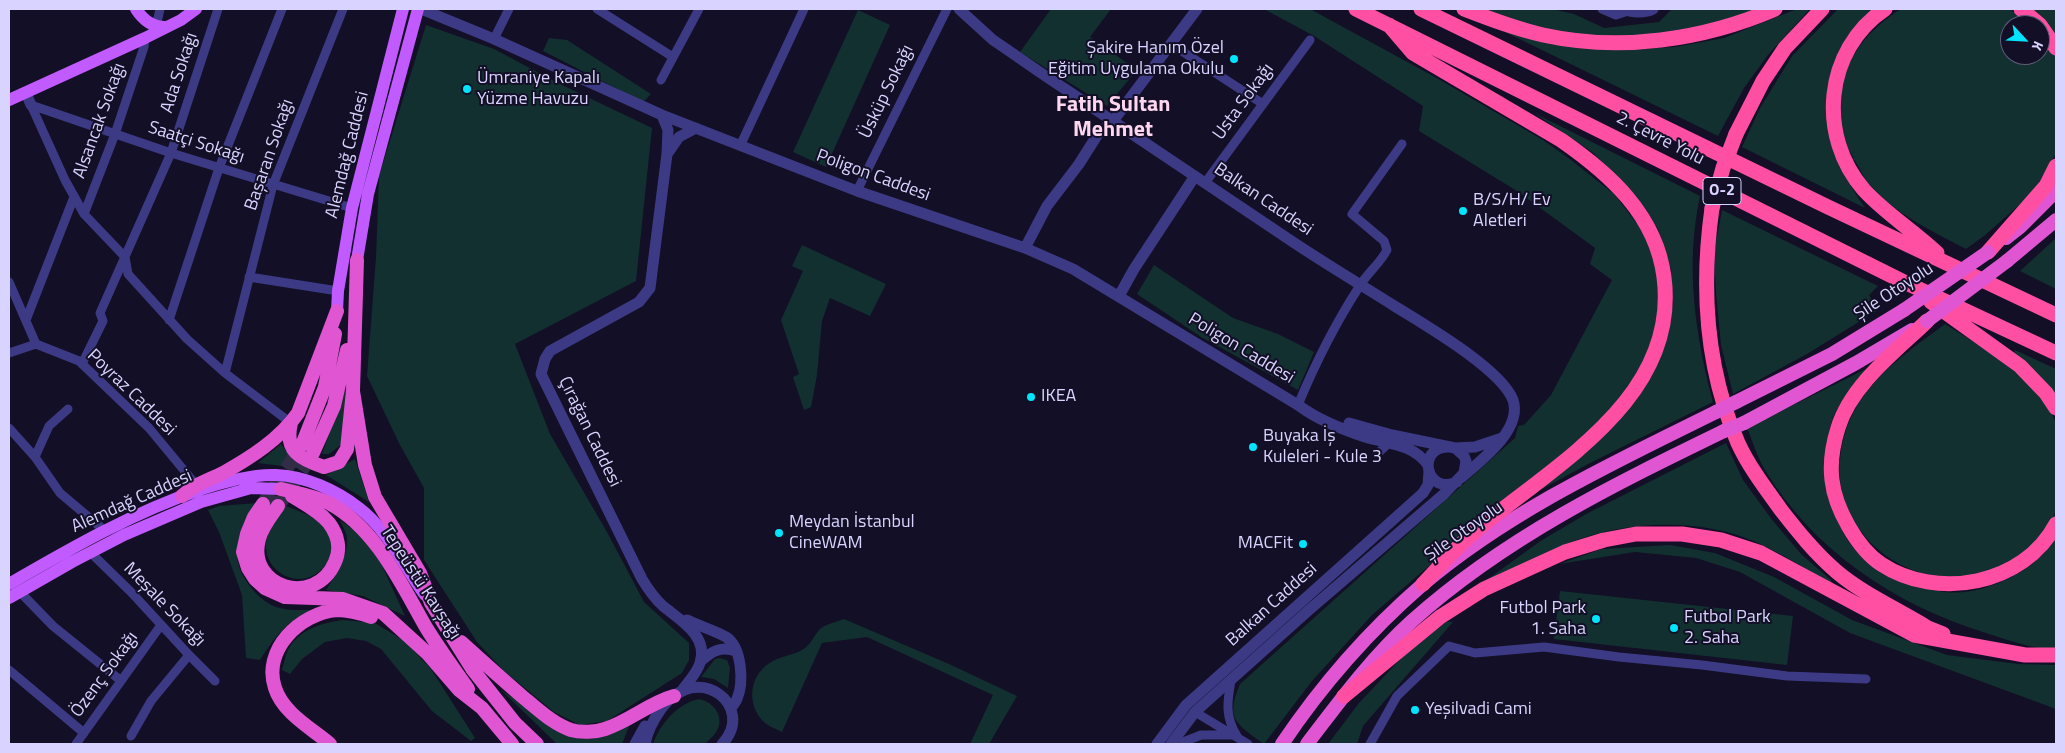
<!DOCTYPE html>
<html>
<head>
<meta charset="utf-8">
<style>
  body { margin:0 }
  #map { position:relative; width:2065px; height:753px; overflow:hidden; background:#130f26; font-family:"Titillium Web",sans-serif }
  canvas { display:block }
  .frame { position:absolute; inset:0; border:10px solid #d9d4ff; pointer-events:none }
  .north { position:absolute; left:2000px; top:15px; width:50px; height:50px; box-sizing:border-box; background:#130f26; border:1px solid #625e7d; border-radius:50%; rotate:115deg; font-size:14px; font-weight:700; line-height:20px; text-align:center; color:#d9d4ff }
  .north::after { content:''; display:block; margin:auto; width:18px; height:22px; background:#00e5ff; clip-path:polygon(50% 0,100% 100%,50% 72%,0 100%) }
</style>
</head>
<body>
<div id="map">
<canvas width="2065" height="753"></canvas>
<div class="frame"></div>
<div class="north">K</div>
</div>
<script>
const c = document.querySelector('canvas').getContext('2d');
c.lineJoin = 'round';
function fillPath(path, color) { c.fillStyle = color; c.fill(path, 'evenodd'); }
function strokePath(path, color, width, dash) { c.strokeStyle = color; c.lineWidth = width; c.lineCap = dash ? 'butt' : 'round'; c.setLineDash(dash || []); c.stroke(path); }
function write(font, color, halo, rows, align = 'center') {
  c.font = font + ' "Titillium Web",sans-serif'; c.lineWidth = 4; c.setLineDash([]); c.textBaseline = 'middle'; c.strokeStyle = halo; c.fillStyle = color; for (const [text, x, y, turn = 0] of rows) {
    c.save(); c.translate(x, y); c.rotate((+turn || 0) * Math.PI / 180); c.textAlign = isNaN(turn) ? turn : align; if (halo) c.strokeText(text, 0, 0); c.fillText(text, 0, 0); c.restore();
  }
}
const green = new Path2D(`
  M1051,9H1111L1090,37L1137,70L1107,106L1020,52Z
  M1264,9H1310L1435,77L1543,140L1571,160L1614,194L1645,234L1660,280L1656,336L1635,380L1607,417L1501,504L1372,615L1312,681L1264,744C1236,724 1225,719 1240,684L1515,438L1518,426L1524,425L1551,395L1612,280L1590,264L1595,248L1517,191L1419,131L1423,106L1314,36Z
  M1480,9H1552L1574,14L1604,28L1659,22L1672,9L1712,10L1761,9L1714,25L1658,34L1589,37L1544,30Z
  M1797,9H1810L1768,55L1744,88L1718,136L1503,31L1564,46L1635,49L1675,47L1724,38Z
  M1838,9H1876C1832,43 1816,102 1835,154C1842,174 1854,191 1865,208L1742,147L1760,108L1792,56Z
  M1901,9H2010L2030,25H2010V55H2040V35L2054,54L2056,60L2055,155L2034,192L1984,236L1966,249C1932,231 1897,215 1871,186C1865,180 1861,171 1857,164C1821,104 1844,44 1901,9Z
  M2030,9H2056V38Z
  M858,10L890,25L826,167L793,152Z
  M426,25L494,49L558,83L652,128L636,281L515,344L550,434L607,532L644,602L689,643V660L682,673L607,721L580,725L554,712L504,671L477,642L424,560V488L400,445L367,376L376,257L379,176Z
  M549,38L567,40L651,94L643,102L543,51Z
  M1534,113L1700,196C1685,266 1695,334 1713,402L1590,463L1542,489L1540,488L1652,372L1668,335L1673,303L1671,269L1659,231L1646,209L1627,186L1592,152Z
  M1722,210L1878,286L1869,295L1878,310L1807,354L1733,394L1721,345L1716,293L1714,253Z
  M2056,238V289L2020,271Z
  M802,245L886,284L870,316L830,298L822,321L817,375L811,407L804,410L793,377L799,374L781,320L803,271L792,266Z
  M1154,265L1233,318L1278,334L1314,352L1298,390L1201,337L1137,294Z
  M1945,324C1982,348 2040,379 2056,423C2056,445 2056,466 2056,488C2056,494 2058,504 2056,510C2051,526 2039,539 2028,550C1979,595 1899,583 1861,531C1857,525 1850,519 1848,512C1834,479 1838,437 1857,406C1878,371 1913,348 1945,324Z
  M2015,350L2056,369V397L2014,352Z
  M1868,368C1856,384 1840,400 1833,418C1826,435 1828,453 1829,471C1830,502 1837,534 1862,557C1869,563 1880,567 1889,571C1908,581 1924,589 1945,592C1982,597 2039,570 2056,537V650C2032,649 2005,639 1983,632C1894,604 1813,550 1765,470C1757,457 1753,442 1747,428Z
  M352,370L342,444L329,454H322Z
  M1726,443L1743,480L1773,521L1802,555L1831,580L1833,584C1808,570 1782,554 1756,542C1697,516 1621,521 1563,545C1532,558 1503,575 1474,589L1542,540L1588,513Z
  M281,444L299,468L258,463Z
  M355,459L369,502L326,475Z
  M257,503C253,514 238,544 237,554C237,574 257,600 276,607C287,611 300,610 311,610C287,621 274,638 260,660L246,658L242,595L219,532L208,510L219,506Z
  M286,506C310,515 341,526 329,558C326,566 318,574 310,577C288,585 264,567 266,543C267,530 279,517 286,506Z
  M340,520L363,537L380,561L405,616L363,596L326,590C336,575 348,557 347,539C347,533 342,526 340,520Z
  M1670,545L1715,553L1774,577L1852,620L1947,655L2018,664L2056,665V709L1850,633L1740,572L1696,558L1635,552L1559,564L1602,549Z
  M1560,591L1793,616L1787,665L1554,639Z
  M844,619L949,664L1017,696L989,744H970L993,695L867,637L822,643L782,732C777,729 770,727 765,723C745,705 749,673 773,661C782,656 793,655 802,650C811,645 813,637 819,630C824,624 837,622 844,619Z
  M343,620L375,623L406,642L431,669L475,738L471,741L432,711L381,649L366,641L347,638L325,642L302,659L290,674L282,670C284,664 285,656 288,650C299,629 322,623 343,620Z
  M1446,622H1453L1363,726L1357,744H1328L1359,703L1407,652Z
  M719,658L727,660L730,668L728,688L714,679L701,677L715,659Z
  M500,689L552,725L582,735L630,724L622,744H557Z
  M699,699C720,704 727,725 710,739C708,741 706,743 704,744C696,747 663,744 653,744C660,724 678,703 699,699Z`);
const trunkTunnel = new Path2D(`
  M263,504L302,445
  M278,506L313,453`);
const minor = new Path2D(`
  M597,9L673,57
  M1602,9L1616,15L1628,11
  M156,27L160,9
  M494,39L509,9
  M1171,44L1263,104
  M661,80L699,9
  M31,105L65,180L84,214L125,257L128,274L187,339L225,373L291,423
  M31,105L171,153L352,208
  M741,144L804,9
  M1205,183L1310,40
  M857,191L947,9
  M84,214L115,134L144,47L145,38
  M249,277L338,291
  M9,282L36,344L79,361L149,428L197,486
  M26,320L74,197
  M169,320L219,168L282,9
  M9,353L36,344
  M82,364L103,321L100,313L171,153L218,9
  M225,373L273,185L343,9
  M1298,405C1315,364 1335,324 1359,287C1368,272 1379,265 1387,250L1384,241L1352,214L1402,144
  M9,428L35,457L60,493L105,531
  M1377,454L1389,443
  M35,457L49,426L68,409
  M90,552L131,592L189,655L215,681
  M20,592L53,626L120,680
  M9,670L84,733
  M1231,681C1227,702 1225,717 1237,736
  M1195,712L1248,744
  M131,736L151,701L189,655
  M76,744L161,625
  M1178,744L1201,735H1232
  M1370,744L1397,696L1449,646L1475,653L1544,647L1619,657L1702,665L1787,676L1866,679`);
const tertiary = new Path2D(`
  M421,9L494,39L662,115L857,191L1025,248L1073,269L1298,405C1318,420 1342,429 1365,437C1389,444 1413,444 1428,465
  M959,9L993,40C1017,56 1040,73 1065,89C1137,137 1209,186 1281,234C1319,260 1358,283 1396,307C1425,325 1501,369 1513,400C1523,430 1480,461 1461,478
  M1624,9C1631,13 1646,13 1653,9
  M26,93L31,105
  M662,115L668,130L667,154L650,288L639,302L550,351L545,359L541,374L642,579C648,589 654,598 663,606C680,620 709,636 700,663C697,673 689,681 683,689
  M668,153L679,137L696,128
  M1025,248L1047,206L1079,164L1098,134L1113,121L1197,9
  M1119,296L1134,269L1195,176
  M1447,447C1416,448 1426,496 1457,482
  M1455,448L1475,447L1499,439
  M687,620C699,626 714,630 726,637C742,647 744,683 737,699C736,702 733,705 731,708
  M701,661C712,651 721,646 736,651
  M635,744L645,726
  M645,744C647,732 654,719 661,709C699,658 757,708 722,744
  M1157,744L1186,705L1423,493L1428,485L1429,472
  M1171,744L1195,712L1309,610L1444,494L1464,473L1466,461L1464,456L1455,448L1392,435L1349,423`);
const primary = new Path2D(`
  M136,9C143,20 152,27 165,27
  M9,100L145,38L181,20L196,9
  M357,260L368,194L418,9
  M337,311L338,291L352,208L403,9
  M9,584C71,548 134,512 202,489C225,482 252,474 276,475C305,476 336,490 359,508C388,530 404,566 425,595
  M9,598L72,562L124,535L201,502L251,488L281,489`);
const trunk = new Path2D(`
  M2006,238L2020,227L2056,191
  M2007,261L2056,220
  M353,391L365,465L375,497L420,573L431,603L473,670L515,723L537,744
  M1736,402L1832,354L1904,310
  M291,423C284,451 300,459 324,467L339,462L347,449L353,391L357,260
  M1744,423L1856,363L1912,330
  M302,445L325,387L335,334
  M313,453L334,406L347,350
  M281,489C297,493 314,496 329,503C377,529 401,584 427,629C440,650 454,669 468,689
  M182,496C193,485 209,480 223,473C250,458 280,439 298,413L337,311
  M263,504L254,517L247,534L243,552L248,568L255,579L265,588L285,597L343,599L383,613L427,653L459,690L482,708L512,744
  M278,506C271,516 262,527 259,539C246,587 315,609 335,562C341,549 338,535 329,523C319,511 305,504 292,496
  M461,642C482,661 503,680 524,698C539,710 553,724 571,730C581,733 596,732 605,729C630,721 649,703 674,696
  M330,744C311,728 283,713 275,688C262,650 300,613 337,610C349,610 360,613 371,617
  M1282,744C1321,686 1369,631 1422,585C1509,511 1615,462 1716,412
  M1307,744C1339,702 1373,656 1412,621C1504,538 1615,484 1724,431`);
const motorway = new Path2D(`
  M1356,9L1902,281L2056,353
  M1421,9L1828,207L2056,315
  M1464,9C1490,19 1516,29 1543,35C1620,52 1703,40 1775,9
  M1885,9C1824,50 1817,136 1864,190C1886,214 1914,231 1937,253
  M2021,9L2040,25
  M1389,25L1413,53L1561,140C1610,174 1656,215 1664,277C1680,399 1552,466 1473,533C1455,549 1439,567 1423,584
  M2040,25L2056,48
  M1736,134L1763,81L1785,48L1822,9
  M1712,208C1701,287 1706,369 1738,443C1749,467 1766,489 1781,510C1799,533 1815,553 1837,572C1863,594 1899,610 1928,628L1943,634
  M1988,252L2046,186L2056,166
  M1931,302L2020,366L2046,393L2056,408
  M1927,321C1896,351 1851,385 1838,428C1833,444 1830,464 1832,480C1835,508 1857,548 1881,564C1937,601 2024,585 2056,524
  M1344,696L1440,617L1484,589L1565,552L1604,540L1636,534H1682L1721,540L1761,553L1914,635L2025,655H2056`);
const trunkBridge = new Path2D(`
  M1904,310L1988,252
  M1927,321L2007,261
  M1716,412L1736,402
  M1724,431L1744,423`);
const motorwayBridge = new Path2D(`
  M1712,208L1723,168L1736,134`);
const markers = [
  [1234,59,5,"#00e5ff"],
  [467,89,5,"#00e5ff"],
  [1463,211,5,"#00e5ff"],
  [1031,397,5,"#00e5ff"],
  [1253,447,5,"#00e5ff"],
  [779,533,5,"#00e5ff"],
  [1303,544,5,"#00e5ff"],
  [1596,619,5,"#00e5ff"],
  [1674,628,5,"#00e5ff"],
  [1415,710,5,"#00e5ff"]
];
const shields = [
  [1722,191,38]
];
const shieldNames = [
  ["O-2",1722,191]
];
const poiNames = [
  ["Şakire Hanım Özel",1224,49,"right"],
  ["Eğitim Uygulama Okulu",1224,70,"right"],
  ["Ümraniye Kapalı",477,79],
  ["Yüzme Havuzu",477,100],
  ["B/S/H/ Ev",1473,201],
  ["Aletleri",1473,222],
  ["IKEA",1041,397],
  ["Buyaka İş",1263,437],
  ["Kuleleri - Kule 3",1263,458],
  ["Meydan İstanbul",789,523],
  ["CineWAM",789,544],
  ["MACFit",1293,544,"right"],
  ["Futbol Park",1586,609,"right"],
  ["1. Saha",1586,630,"right"],
  ["Futbol Park",1684,618],
  ["2. Saha",1684,639],
  ["Yeşilvadi Cami",1425,710]
];
const streetNames = [
  ["Ada Sokağı",180,73,-72],
  ["Üsküp Sokağı",887,92,-64],
  ["Usta Sokağı",1244,102,-54],
  ["Alsancak Sokağı",100,121,-70],
  ["2. Çevre Yolu",1660,139,27],
  ["Saatçi Sokağı",196,143,18],
  ["Başaran Sokağı",270,155,-71],
  ["Alemdağ Caddesi",348,155,-76],
  ["Poligon Caddesi",873,176,20],
  ["Balkan Caddesi",1263,200,34],
  ["Şile Otoyolu",1894,292,-33],
  ["Poligon Caddesi",1241,349,31],
  ["Poyraz Caddesi",131,393,44],
  ["Çırağan Caddesi",589,432,64],
  ["Alemdağ Caddesi",132,502,-24],
  ["Şile Otoyolu",1464,532,-35],
  ["Tepeüstü Kavşağı",420,583,57],
  ["Meşale Sokağı",164,605,46],
  ["Balkan Caddesi",1272,605,-42],
  ["Özenç Sokağı",105,675,-54]
];
const districtNames = [
  ["Fatih Sultan",1113,106],
  ["Mehmet",1113,131]
];
fillPath(green, '#12302f');
strokePath(trunkTunnel, '#312d47', 14, [14, 7]);
strokePath(minor, '#3d3a85', 9);
strokePath(tertiary, '#3d3a85', 11);
strokePath(primary, '#c25bff', 12);
strokePath(trunk, '#e055d1', 14);
strokePath(motorway, '#ff4fa3', 15);
strokePath(trunkBridge, '#e055d1', 14);
strokePath(motorwayBridge, '#ff4fa3', 15);
for (const [x, y, r, color] of markers) { const dot = new Path2D(); dot.arc(x, y, r, 0, 2 * Math.PI); c.fillStyle = color; c.fill(dot); strokePath(dot, '#130f26', 2); }
for (const [x, y, w] of shields) { const box = new Path2D(); box.roundRect(x - w / 2, y - 13.5, w, 27, 4); c.fillStyle = '#130f26'; c.fill(box); strokePath(box, '#d9d4ff', 1); }
write('bold 16px', '#d9d4ff', null, shieldNames);
write('18px', '#d9d4ff', '#130f26', poiNames, 'left');
write('18px', '#d9d4ff', '#130f26', streetNames);
write('bold 22px', '#ffd6f0', '#130f26', districtNames);
</script>
</body>
</html>
